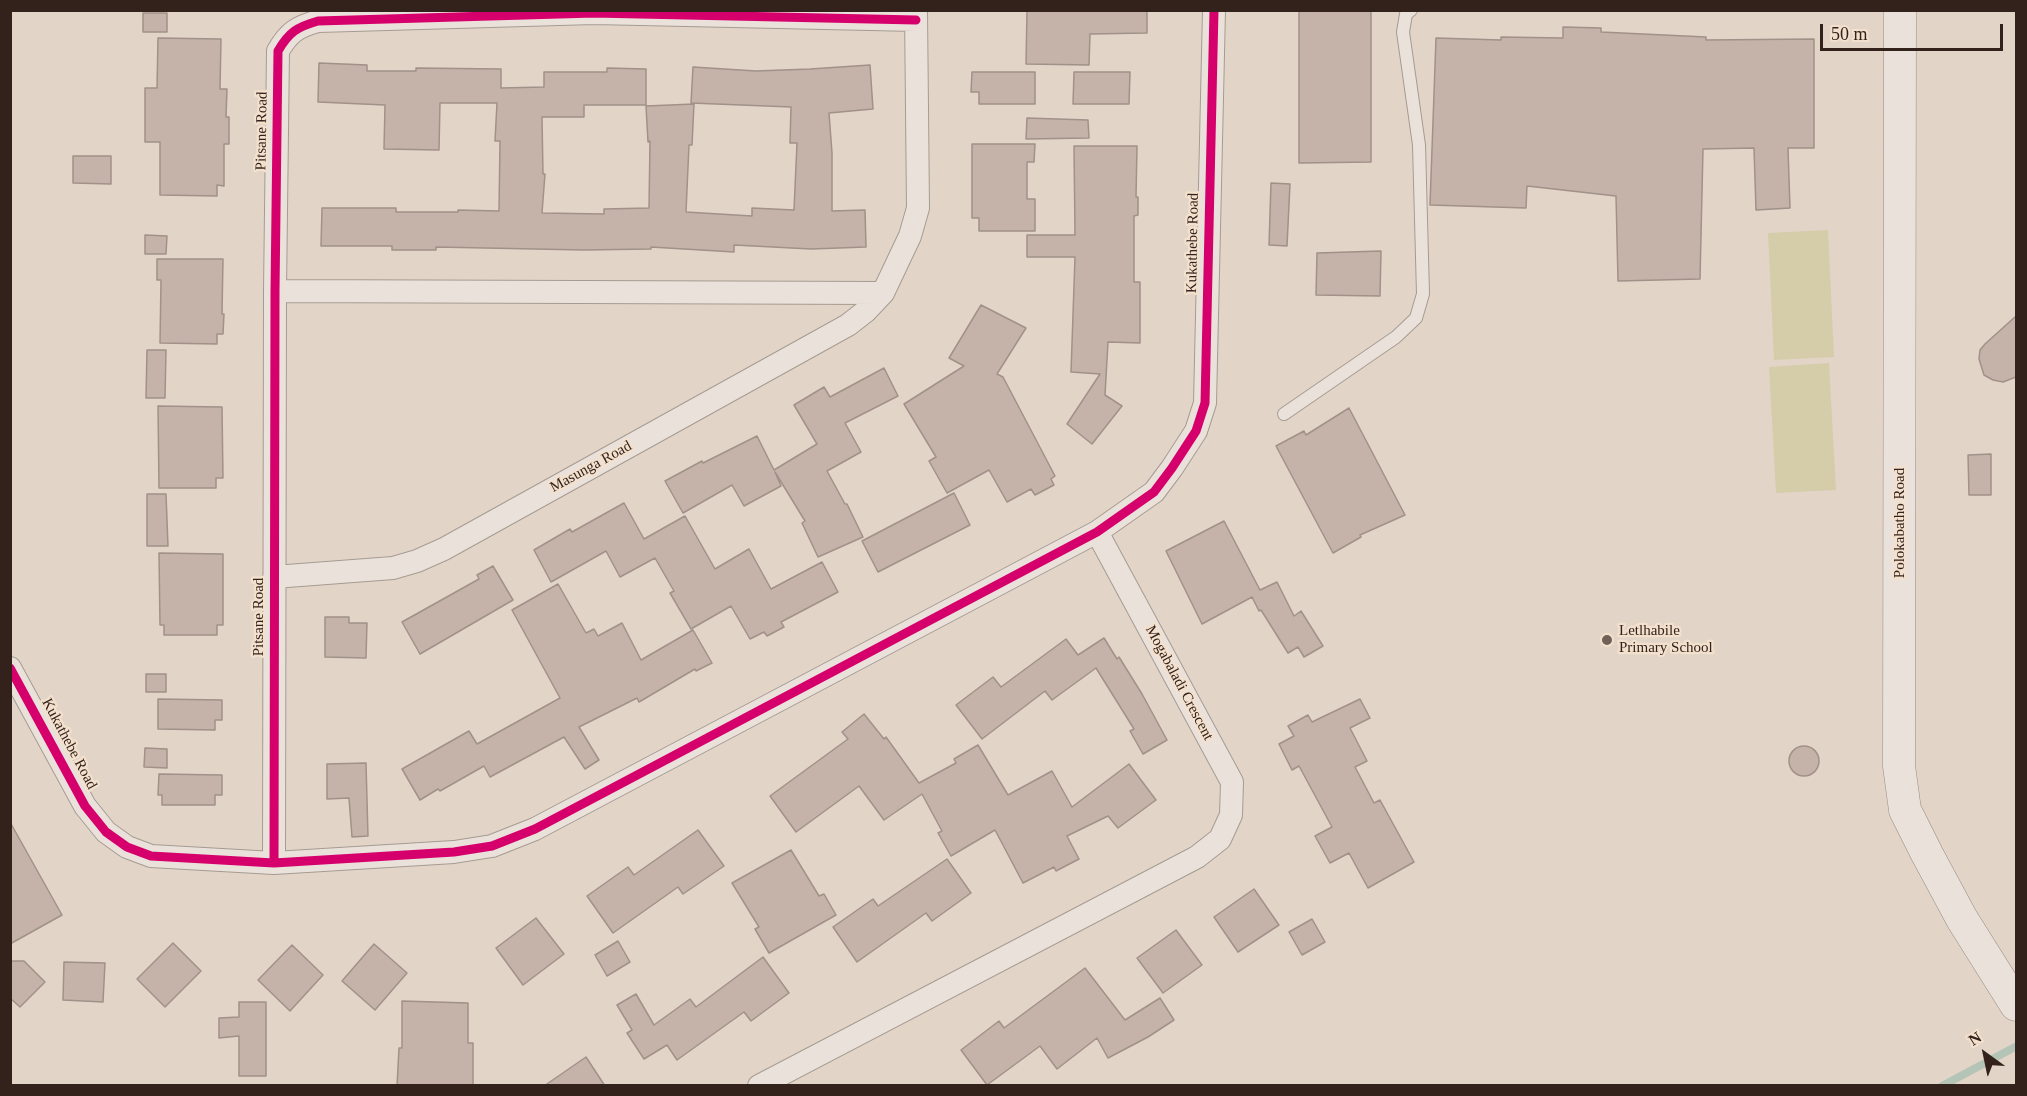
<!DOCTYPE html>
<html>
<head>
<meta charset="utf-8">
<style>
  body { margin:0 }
  #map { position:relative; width:2027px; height:1096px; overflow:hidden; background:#e2d5c8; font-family:Georgia,serif }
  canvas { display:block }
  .frame { position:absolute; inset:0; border:12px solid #33221c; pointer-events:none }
  .north { position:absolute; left:1955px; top:1024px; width:60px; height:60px; -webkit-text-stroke:4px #f4e1cd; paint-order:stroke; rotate:327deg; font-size:16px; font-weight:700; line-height:24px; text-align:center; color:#33221c }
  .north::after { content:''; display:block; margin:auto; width:21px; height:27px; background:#33221c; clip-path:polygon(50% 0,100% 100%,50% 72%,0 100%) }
  .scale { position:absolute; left:1820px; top:24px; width:183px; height:27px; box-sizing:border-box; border:3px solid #33221c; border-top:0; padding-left:8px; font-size:18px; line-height:21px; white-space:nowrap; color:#33221c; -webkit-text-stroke:4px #f4e1cd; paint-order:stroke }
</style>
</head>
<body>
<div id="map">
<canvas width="2027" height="1096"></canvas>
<div class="frame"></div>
<div class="north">N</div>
<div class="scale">50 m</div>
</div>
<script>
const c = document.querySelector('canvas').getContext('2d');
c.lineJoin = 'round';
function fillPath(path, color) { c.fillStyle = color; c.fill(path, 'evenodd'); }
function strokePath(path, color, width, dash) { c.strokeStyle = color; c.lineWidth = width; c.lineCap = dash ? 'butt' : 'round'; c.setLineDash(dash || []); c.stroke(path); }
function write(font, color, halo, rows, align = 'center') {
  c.font = font + ' Georgia,serif'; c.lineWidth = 4.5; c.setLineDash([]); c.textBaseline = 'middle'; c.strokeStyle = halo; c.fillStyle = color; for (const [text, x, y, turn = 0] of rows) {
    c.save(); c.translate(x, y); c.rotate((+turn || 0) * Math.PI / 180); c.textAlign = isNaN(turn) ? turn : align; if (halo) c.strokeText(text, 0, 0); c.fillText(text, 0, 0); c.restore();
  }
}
const green = new Path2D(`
  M1828,230L1834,357L1774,360L1768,233Z
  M1829,363L1836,490L1776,493L1769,367Z`);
const stream = new Path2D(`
  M1942,1086L2015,1047`);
const building = new Path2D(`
  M1027,10H1147V33L1090,34L1089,65L1026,64Z
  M1299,10H1371V162L1299,163Z
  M143,13H167V32H143Z
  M1563,27L1601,28V32L1706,37V40L1814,39V148H1788L1790,208L1756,210L1754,148L1703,149L1700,279L1618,281L1616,196L1527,186L1526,208L1430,205L1436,38L1501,40V37L1563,38Z
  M158,38L221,39L220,89H227L226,117H229V144H224V186L217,185V196L160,195V142H145V88H157Z
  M319,63L367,65V71H416V68L501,69V88L544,87V72H607V68L646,69V105H584V117H542L543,174H545L542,213L604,214V209L649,208L650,141L648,142L646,106L694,104L692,145H689L686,212L752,216V208L794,210L797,143H790L791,107L691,103L693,67L756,71L810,69L870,65L873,109L829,113L832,153V211L865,210L866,247L811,249L734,245V252L651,247V249L584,250L436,247V250H392V246H321L322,208H396V212H458V210L499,211L500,141H495L497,103H440L439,150L384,149L385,105L318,102Z
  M972,72H1035V104H979V92H971Z
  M1074,72H1130L1129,104H1073Z
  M1027,118L1088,120L1089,138L1026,139Z
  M972,144H1035L1034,162H1027V199H1035V231H979V218H972Z
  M1074,146H1137L1136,197H1138V215L1134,216V282H1140V343L1108,342L1105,395L1122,406L1092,444L1067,424L1100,374L1071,372L1075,257H1027V235H1075Z
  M73,156H111V184L73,183Z
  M1271,183L1290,184L1287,246L1269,245Z
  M145,235L167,236L166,254H145Z
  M1381,251L1380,296L1316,295L1317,253Z
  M157,259H223L222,314H224L223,334H217V344L160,343L161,280H157Z
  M981,305L1026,328L997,374L1003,377L1055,476L1051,479L1054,485L1035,495L1031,489L1007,502L989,470L947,493L929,461L936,457L904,404L964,366L949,358Z
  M2016,316V377L2003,382L1993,380L1984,375L1979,359L1980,350L1985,344Z
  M147,350H166L165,398H146Z
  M884,368L898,396L845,423L861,452L827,471L845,504H847L863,537L818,557L802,523L805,521L775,472L781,486L744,506L732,485L683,513L665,481L702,461L703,463L757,436L774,470L817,444L794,405L824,387L830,397Z
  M158,406L222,407L223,478H216V488H159Z
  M1349,408L1405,515L1360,535L1361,537L1333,553L1276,446L1304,431L1306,435Z
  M1991,454V495H1969L1968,455Z
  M954,493L970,525L878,572L862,541Z
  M147,494H166L168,546H147Z
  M624,503L644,539L685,516L715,569L749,549L771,589L822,562L838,592L781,622L784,627L767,636L764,632L750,639L731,606L691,629L670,593L674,591L655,558L620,577L606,551L551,582L534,550L570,529L572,532Z
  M1224,521L1260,590L1277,582L1294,616L1301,611L1323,646L1304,657L1298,647L1288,653L1261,610L1259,611L1252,597L1202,624L1166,551Z
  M159,553L223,554V625H217V635H164V625H160Z
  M493,566L513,600L420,654L402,622L479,579L477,575Z
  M558,584L586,633L594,629L598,636L622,623L641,660L693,630L712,663L696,671L695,669L639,702L637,698L579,727L599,760L585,769L564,737L490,777L484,766L440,791L438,789L420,800L402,769L469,731L477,744L560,698L512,610Z
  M325,617H349V623H367L366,658L325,657Z
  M1104,638L1117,659L1119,657L1142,694L1167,740L1143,754L1130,731L1134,729L1096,668L1052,700L1045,691L982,739L956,705L993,677L1001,687L1066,639L1078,655Z
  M146,674H166V692H146Z
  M158,699L222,700V720H215V730L158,729Z
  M1360,699L1370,718L1350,728L1367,761L1355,767L1374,803L1380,800L1414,862L1368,888L1349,853L1330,863L1315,836L1332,827L1299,766L1292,770L1279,744L1294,736L1288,726L1308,715L1312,722Z
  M864,714L884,739L886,737L919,783L956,763L954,759L978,745L1008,795L1052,771L1072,807L1129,764L1156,800L1118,828L1108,816L1067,836L1079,859L1056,871L1054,867L1023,883L995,830L951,856L938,833L942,831L922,794L884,820L859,786L796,832L770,796L848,739L842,732Z
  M1789 761a15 15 0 1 1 30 0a15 15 0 1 1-30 0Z
  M145,748L167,749V768L144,767Z
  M366,763L368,836L352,837L349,798L327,799V764Z
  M159,774L222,775V795H215V805H162V795H158Z
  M10,822L62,915L10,944Z
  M698,830L724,866L683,894L678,887L613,933L587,896L628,867L634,875Z
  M791,850L819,896L824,894L836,915L769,953L755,929L759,927L732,883Z
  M947,859L971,893L932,921L926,913L857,962L833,927L873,899L878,906Z
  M1254,889L1279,925L1238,952L1214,917Z
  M536,918L564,954L523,985L496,948Z
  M1312,919L1325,942L1302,955L1289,932Z
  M1176,930L1202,965L1163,993L1137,958Z
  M618,941L630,962L607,976L595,955Z
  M173,943L201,971L165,1007L137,979Z
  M374,944L407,973L375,1010L342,981Z
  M292,945L323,975L290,1011L258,980Z
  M763,957L789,993L751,1021L744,1012L677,1060L667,1045L644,1059L627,1033L632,1030L617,1005L636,994L654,1025L690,999L696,1007Z
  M10,961H24L45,982L20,1007L10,998Z
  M64,962L105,963L103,1002L63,1000Z
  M1085,968L1125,1020L1160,998L1174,1020L1148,1037L1108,1058L1097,1038L1057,1069L1040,1046L987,1085L961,1050L999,1021L1004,1028Z
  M402,1001L468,1003V1043H473V1086H397L399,1048H402Z
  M239,1002H266V1076H239V1036L219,1038V1018L239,1017Z
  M586,1057L605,1086H544Z`);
const lane = new Path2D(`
  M1284,414L1396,337L1416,318L1423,294L1419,145L1403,32L1406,14L1411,10`);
const street = new Path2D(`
  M275,291L883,293
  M274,577L393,568L417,561L444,549L848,325L866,311L883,293L910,236L918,208L916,10
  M10,668L85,806L106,832L127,847L151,856L274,863L454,852L492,846L535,829L1097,532L1154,492L1172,468L1196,431L1205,403L1214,10
  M274,863L275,291L278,51C289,32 297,27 318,21L594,13L916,20
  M759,1086L1197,857L1220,839L1231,815L1232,782L1097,532`);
const secondary = new Path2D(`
  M1900,10L1899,766L1905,810L1927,854L1962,919L2016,1005`);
const cycleway = new Path2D(`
  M10,668L85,806L106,832L127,847L151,856L274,863L454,852L492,846L535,829L1097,532L1154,492L1172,468L1196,431L1205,403L1214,10
  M274,863L275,291L278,51C289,32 297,27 318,21L594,13L916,20`);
const markers = [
  [1607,640,6,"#706158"]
];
const streetNames = [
  ["Pitsane Road",262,131,-89],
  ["Kukathebe Road",1193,243,-89],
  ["Masunga Road",591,467,-29],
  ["Polokabatho Road",1900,523,-90],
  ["Pitsane Road",259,617,-90],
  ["Mogabaladi Crescent",1179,683,62],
  ["Kukathebe Road",69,744,62]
];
const poiNames = [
  ["Letlhabile",1619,631],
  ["Primary School",1619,648]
];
fillPath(green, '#d5ccaa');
strokePath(stream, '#b4c5b7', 8);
fillPath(building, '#c5b3a9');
strokePath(building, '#a19188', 1.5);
strokePath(lane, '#a69b92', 14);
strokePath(street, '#a69b92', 24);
strokePath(secondary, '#968a82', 33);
strokePath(lane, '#eae2da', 12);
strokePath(street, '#eae2da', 22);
strokePath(secondary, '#eae2da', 32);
strokePath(cycleway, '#d6006c', 9);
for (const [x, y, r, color] of markers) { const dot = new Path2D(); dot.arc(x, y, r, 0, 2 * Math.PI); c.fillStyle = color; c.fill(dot); strokePath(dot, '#f4e1cd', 2); }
write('15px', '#33221c', '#f4e1cd', streetNames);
write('15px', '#33221c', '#f4e1cd', poiNames, 'left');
</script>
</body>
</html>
